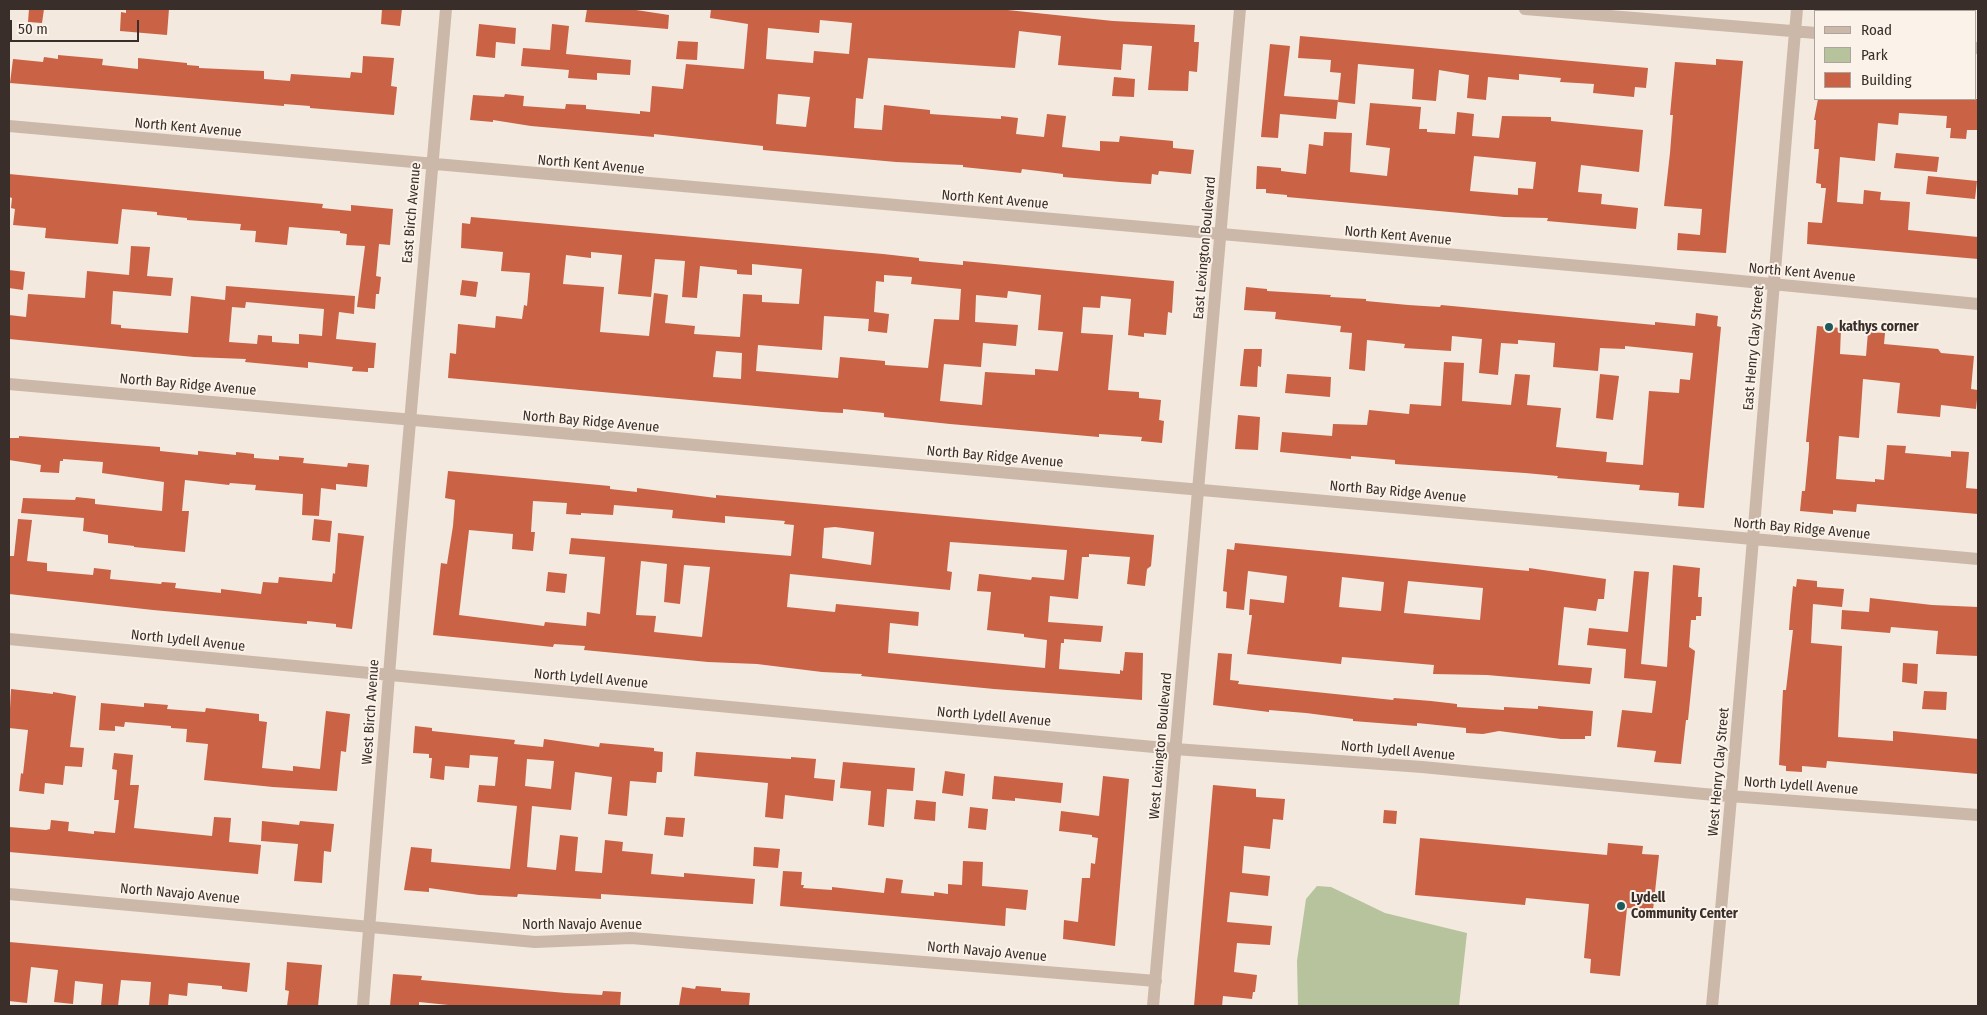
<!DOCTYPE html>
<html>
<head>
<meta charset="utf-8">
<style>
  body { margin:0 }
  #map { position:relative; width:1987px; height:1015px; overflow:hidden; background:#f3e9de; font-family:"Fira Sans Condensed",sans-serif }
  canvas { display:block }
  .frame { position:absolute; inset:0; border:10px solid #392e29; pointer-events:none }
  .legend { position:absolute; left:1814px; top:10px; width:162px; height:90px; box-sizing:border-box; background:#fbf3ea; border:1px solid #ada49d; margin:0; padding:6px 9px; list-style:none; font-size:15px; color:#392e29 }
  .legend li { display:flex; align-items:center; gap:10px; height:25px }
  .legend b { width:25px; border:1px solid #ada49d }
  .scale { position:absolute; left:10px; top:20px; width:129px; height:22px; box-sizing:border-box; border:2px solid #392e29; border-top:0; padding-left:6px; font-size:15px; line-height:18px; white-space:nowrap; color:#392e29; -webkit-text-stroke:4px #fbf3ea; paint-order:stroke }
</style>
</head>
<body>
<div id="map">
<canvas width="1987" height="1015"></canvas>
<div class="frame"></div>
<ul class="legend">
<li><b style="height:6px;background:#ccb8a9"></b>Road</li>
<li><b style="height:14px;background:#b7c39d"></b>Park</li>
<li><b style="height:14px;background:#ca6245"></b>Building</li>
</ul>
<div class="scale">50 m</div>
</div>
<script>
const c = document.querySelector('canvas').getContext('2d');
c.lineJoin = 'round';
function fillPath(path, color) { c.fillStyle = color; c.fill(path, 'evenodd'); }
function strokePath(path, color, width, dash) { c.strokeStyle = color; c.lineWidth = width; c.lineCap = dash ? 'butt' : 'round'; c.setLineDash(dash || []); c.stroke(path); }
function write(font, color, halo, rows, align = 'center') {
  c.font = font + ' "Fira Sans Condensed",sans-serif'; c.lineWidth = 4; c.setLineDash([]); c.textBaseline = 'middle'; c.strokeStyle = halo; c.fillStyle = color; for (const [text, x, y, turn = 0] of rows) {
    c.save(); c.translate(x, y); c.rotate((+turn || 0) * Math.PI / 180); c.textAlign = isNaN(turn) ? turn : align; if (halo) c.strokeText(text, 0, 0); c.fillText(text, 0, 0); c.restore();
  }
}
const green = new Path2D(`
  M1317,886L1331,887L1385,913L1467,933L1459,1006H1298L1297,961L1306,899Z`);
const building = new Path2D(`
  M29,9H44L42,23L28,22Z
  M126,9H169L167,35L120,31L121,12L126,13Z
  M382,9H402L400,26L381,24Z
  M587,9L636,10L669,15L668,29L585,22Z
  M711,9H998L1113,21L1195,25L1194,42H1199L1197,72L1189,71L1188,91L1148,90L1152,46L1123,44L1121,70L1058,65L1061,36L1019,31L1015,68L868,58L863,99L856,98L854,128L882,130L884,105L930,110V114L1001,119V116L1018,118L1016,134L1044,137L1047,114L1066,116L1062,147L1100,151V141L1119,142L1120,136L1173,141V148L1194,150L1191,174L1159,171L1158,175L1152,174L1151,184L1120,182L1063,177V174L1022,169L1021,173L963,167V165L896,162L763,150V146L654,134V137L531,126L493,120V122L470,120L473,95L504,97L505,94L524,96L523,106L565,109L566,104L586,105V109L640,114V111L650,112L652,86L683,89L686,64L744,69L748,24L710,18ZM820,20L852,23L849,54L814,51L813,63L766,59L768,28L819,33ZM778,94L810,97L806,127L776,124Z
  M479,24L516,28L515,44L496,42L495,58L476,56Z
  M552,24L569,26L566,54L631,60L630,75L597,73V80L568,78L569,70L521,66L523,48L550,50Z
  M1300,36L1648,68L1646,88L1635,87L1634,97L1593,93L1594,84L1560,82L1561,78L1519,74V80L1488,77L1486,100L1467,98L1469,75L1439,70L1436,101L1412,99L1414,69L1358,64L1355,104L1338,102L1341,73L1330,72L1331,60L1298,58Z
  M678,41L698,42L697,60L676,59Z
  M1270,44L1290,46L1284,96L1338,100L1336,119L1280,114L1278,138L1261,137Z
  M58,55L103,59L102,65L138,69V58L187,63V65L199,66V68L264,71V79L290,81L291,74L350,78L351,72L362,73L363,56L394,58L391,86L397,87L394,115L310,108V106L284,104V106L10,83L13,59L43,62L44,57L58,59Z
  M1716,59L1743,61L1726,253L1677,250L1678,233L1700,235L1702,209L1664,206L1670,153L1673,115H1670L1675,62L1716,65Z
  M1114,77L1135,79L1134,97L1112,96Z
  M1818,99H1978V130H1967L1966,139L1950,138L1951,128H1946L1947,116L1899,113L1898,125L1878,123L1875,161L1840,157L1837,202L1863,204L1864,190L1881,192L1880,200L1910,202L1908,230L1978,237V259L1807,244L1808,222L1822,223L1826,188H1821V184L1816,183L1819,149H1814L1816,120H1814Z
  M1370,103L1421,107L1419,129H1427V132L1455,134L1457,112L1474,114L1472,136L1499,138L1502,116L1551,117V121L1643,130L1639,172L1581,165L1578,192L1602,194L1601,204L1638,208L1636,229L1547,221L1548,218L1504,217L1287,197V195L1266,193V189H1256L1257,166L1281,168V171L1306,174L1309,144L1323,146L1324,132L1352,133L1350,172L1387,176L1390,148L1366,145ZM1474,156L1536,162L1533,189L1518,188V195L1470,191Z
  M1896,153L1939,157L1937,172L1894,168Z
  M9,174L323,204L322,208L351,211V205L393,209L390,245L379,244L376,276L381,277L379,294H376L375,309L357,307L365,246L346,245L347,234L340,233V231L289,227L287,245L255,242L256,231L240,230L241,224L187,220V218L157,215V212L122,209L118,244L45,238L46,228L13,225L15,209L11,208L12,198L9,197Z
  M1928,176L1977,181L1975,199L1926,194Z
  M471,217L883,254L919,258V261L963,265V261L1174,281L1172,313L1168,312L1166,335L1144,333V337L1128,335L1131,299L1101,296L1100,308L1083,307L1081,333L1113,335L1108,390L1139,392V398L1161,400L1159,420L1164,421L1162,443L1141,441L1142,437L1099,434V437L950,424L884,417V413L843,409V413L822,412L448,378L450,353L456,354L458,324L495,328L496,316L522,319L524,305L527,306L530,273L501,271L503,252L461,248L462,223L470,224ZM591,252L622,255L618,294L651,297L655,259L685,261L682,297L697,298L700,266L737,270V274L752,275V264L802,269L799,304L762,302V295L743,294L740,337L694,334L695,326L665,323L668,295L654,293L649,336L600,332L604,287L563,284L566,255L591,258ZM884,275L912,277L911,284L961,289L959,320L934,319L928,368L885,365V361L840,357L838,378L756,371L758,345L822,350L824,316L869,319L868,331L887,333L889,314L874,312L876,281L884,282ZM1008,291L1041,295L1038,330L1063,332L1058,371L1035,369V375L985,372L982,405L940,401L944,364L981,367L983,343L1016,346L1018,325L975,322L976,295L1007,298ZM716,351L742,353L741,379L713,377Z
  M131,246L150,247L147,276L173,278L171,296L113,291L111,324L121,325V328L188,333L191,296L225,300L226,286L355,296L354,314L339,312L336,339L376,343L374,368H368V372L352,371L353,367L308,362V368L245,362L246,359L194,357L9,339V315L26,317L28,294L85,298L87,271L129,275ZM246,302L324,309L322,336L299,334V344L272,342V336L258,335L257,344L229,342L232,307L245,308Z
  M9,270L25,272L23,290L9,288Z
  M462,280L478,282L476,297L460,295Z
  M1246,287L1267,289V291L1331,295L1330,297L1366,299V301L1408,305L1440,307L1441,305L1655,325V322L1695,326L1696,313L1718,316L1717,326L1721,327L1704,508L1678,506L1679,493L1639,490L1640,485L1557,478L1558,476L1525,473L1395,464V460L1351,456V459L1280,452L1282,432L1332,436L1333,424L1367,425L1369,410L1409,414L1410,404L1441,406L1444,362L1464,363L1462,401L1511,405L1515,374L1530,375L1527,405L1561,408L1556,447L1607,452L1606,462L1643,465L1649,391L1679,393L1680,379L1690,380L1693,353L1625,346V349L1600,348L1598,371L1553,367L1555,343L1518,340V344L1501,343L1498,375L1479,373L1482,339L1452,336L1451,351L1404,348L1405,344L1367,340L1365,371L1349,369L1352,333L1340,332L1341,326L1275,319L1276,312L1244,310Z
  M1817,326L1841,328L1840,354L1866,356L1868,332L1885,333L1884,344L1938,349L1941,353L1974,356L1971,389L1978,390L1976,409L1941,405L1940,417L1897,413L1900,383L1863,379L1859,438L1839,436L1836,479L1875,482V479L1884,480L1887,445L1906,446L1905,453L1951,457V451L1969,452L1966,488L1978,489V514L1857,504L1856,512L1833,510V514L1800,511L1802,491H1805L1809,449V442H1806Z
  M1244,349H1262L1261,367L1258,366L1257,387L1240,386Z
  M1287,374L1331,377L1330,397L1285,393Z
  M1600,374L1619,376L1613,420L1596,418Z
  M1238,415L1260,417L1258,450L1235,449Z
  M19,436L160,447V451L198,455V451L236,455V452L254,454V458L279,460V456L304,458L303,463L347,467L348,463L369,465L367,487L336,484V490L321,488L319,516L302,515L303,494L255,490L256,485L230,483L229,485L185,480L182,511H189L185,552L134,547V546L108,543V535L83,531L84,518L21,513L23,498L75,500L76,497L95,499V504L162,511L164,482L102,473L103,462L63,459V461H60L59,473L40,472L41,465L9,460L10,438H19Z
  M448,471L610,486V489L637,492V488L716,498V495L1154,535L1151,566L1147,569L1145,586L1127,584L1130,557L1089,554V557H1082L1078,599L1050,596L1048,622L1103,626L1101,642L1064,639V643H1061L1059,669L1120,674V670L1123,671L1125,652L1143,653L1142,700L994,689L861,676L862,674L822,672L757,664L708,662L584,650L585,646L554,644L553,647L433,635L441,563L447,564L453,526L455,500L445,498ZM533,501L567,503L566,514L581,515V513L613,515L614,505L673,510L672,518L725,523V516L785,521L784,524L794,525L791,556L571,538L569,554L605,557L600,614L587,612L586,626L545,622L544,626L459,615L469,530L513,534L512,549L533,551L535,532H531ZM835,527L874,532L871,565L822,558L824,528ZM950,542L1067,550L1064,580L1032,577L1031,580L979,574L977,591L991,592L987,630L1024,634V637L1047,640L1045,668L888,653L890,623L918,626L919,612L836,604L835,612L787,607L790,574L950,590L952,572L947,571ZM641,561L667,564L664,602L680,604L684,565L710,567L702,637L654,632L656,616L636,615Z
  M18,519L32,520L27,561L47,563V571L93,575L94,568L111,570L110,579L161,584L162,582L176,583L175,588L221,593V589L261,594L263,582L278,583L279,577L332,582L333,573L335,574L338,533L364,536L352,629L336,627V624L307,621V624L153,610L9,594V556H14Z
  M314,519L332,521L330,542L312,540Z
  M1235,543L1529,571V568L1606,579L1604,599H1598L1596,611L1564,607L1558,665L1592,668L1590,684L1487,675L1433,674L1434,665L1342,657L1341,664L1247,654L1252,615H1249L1250,599L1284,603L1287,576L1248,571L1244,610L1226,608L1227,592L1223,591L1227,549L1234,550ZM1342,577L1384,582L1381,611L1339,607ZM1408,581L1483,588L1480,620L1404,613Z
  M1673,565L1700,568L1698,597H1702L1701,616H1696V620H1691L1689,647L1695,651L1688,720H1686L1681,764L1654,762L1656,751L1617,747L1622,710L1652,713L1656,681L1624,678L1626,649L1587,645L1589,628L1628,632L1634,571L1649,572L1641,664L1667,667Z
  M548,572L567,574L565,593L546,591Z
  M1797,579L1817,581V587L1844,589L1842,607L1813,604L1811,643L1842,646L1838,737L1893,741V731L1978,739V774L1827,761L1826,768L1802,766V772L1786,771V766L1779,765L1783,690H1786L1793,630H1789L1790,616L1793,586L1796,587Z
  M1870,598L1932,605L1978,607V656L1936,654L1938,631L1891,627L1890,633L1841,629L1842,610L1869,612Z
  M1218,653L1232,654L1230,680L1239,681L1238,684L1393,700L1394,698L1431,701L1457,704V707L1504,710V707L1538,709V706L1593,711L1591,736H1585V739H1561L1499,731L1483,734L1466,733V728L1417,723V726L1353,721V719L1306,713L1269,710V712L1213,705Z
  M1903,663L1918,664L1917,684L1902,682Z
  M11,689L53,694V692L76,696L70,747L84,748L82,767L65,766L63,785L45,783L44,794L19,791L21,773L23,774L28,730L9,728Z
  M1924,691L1947,692L1946,710L1922,709Z
  M101,703L144,707V703L168,705L167,709L205,712L206,708L259,714V721L267,722L262,768L293,771V766L320,769L326,711L350,714L346,752L341,751L337,791L273,787L204,780L208,744L186,742L187,729L171,728V726L125,722L124,727L115,726V731L99,730Z
  M415,726L432,728V731L515,740L514,744L543,747L544,739L599,747L600,743L654,748V751L663,752L662,772H657L656,783L630,781L627,816L608,814L612,777L575,772L571,810L532,806L527,867L556,870L560,835L578,837L575,871L602,873L605,840L623,842L622,851L653,854L651,874L684,877V873L755,879L753,904L601,894V899L518,894L517,897L479,895L429,888V892L404,890L411,847L432,849L431,862L510,869L517,806L477,802L479,785L495,786L498,757L470,755L469,768L445,766L444,780L430,778L432,758H429V754L413,753ZM527,759L554,761L551,789L525,786Z
  M696,752L791,759V757L816,759L814,778L835,780L833,801L785,795L783,819L765,817L768,783L694,776Z
  M114,753L133,755L130,785H139L134,828L212,836L214,817L231,818L229,842L261,845L258,874L9,852V827L46,830L50,829L51,820L69,822L68,831L94,834V831L115,833L119,800H114L117,770L112,769Z
  M843,762L915,768L913,791L887,789L884,827L868,825L871,791L840,788Z
  M945,771L965,774L963,796L942,793Z
  M994,776L1063,783L1061,803L1015,798V801L992,799Z
  M1103,776L1129,779L1115,946L1063,939L1064,920L1078,922L1082,878H1090L1091,863L1095,864L1098,838L1092,837V835L1059,831L1061,811L1099,816Z
  M1213,785L1256,789V797L1285,799L1283,820L1273,819L1270,849L1244,846L1242,873L1270,876L1268,896L1230,892L1227,922L1272,926L1270,945L1237,943L1234,972L1257,975L1255,992H1253L1252,999L1223,996L1222,1006H1194Z
  M916,800L936,802L935,821L914,819Z
  M970,807L988,809L986,830L968,828Z
  M1384,810L1397,811L1396,824L1383,823Z
  M666,817L685,818L683,837L664,835Z
  M262,821L299,825L300,821L334,824L331,852L324,851L322,883L294,881L298,844L261,841Z
  M1420,838L1607,855L1608,843L1643,846L1642,854L1659,855L1653,910L1627,908L1620,976L1590,973L1591,959L1584,958L1589,904L1526,898L1525,905L1415,895Z
  M754,847L780,849L778,868L753,866Z
  M963,861L983,862L982,886L1028,890L1026,910L1006,908L1005,926L780,906L783,871L802,872L801,885H804L803,888L832,890V887L884,893L886,878L903,880L901,893L934,896V892L948,894V884L962,885Z
  M9,942L250,963L247,992L222,989V986L188,983L187,996L169,994L168,1006H149L151,982L121,980L118,1006H101L103,984L75,981L73,1004L54,1002L58,970L31,967L27,1003L9,1001Z
  M287,962L322,965L318,1006H287L289,991L285,990Z
  M393,974L422,976L421,980L566,993L602,995L603,991L621,992L620,1006H458L419,1002V1006H390Z
  M696,986L721,988V991L750,993L749,1006H679L682,987L695,989Z`);
const street = new Path2D(`
  M1525,9L1816,33
  M1976,48H1978
  M9,126L1648,272L1978,304
  M9,384L1978,559
  M9,639L1175,749L1422,767L1704,794L1978,815
  M9,894L535,942L631,938L1156,981
  M363,1006L399,548L446,9
  M1153,1006L1240,9
  M1712,1006C1744,674 1768,341 1797,9`);
const markers = [
  [1829,327,5,"#1d5a5d"],
  [1621,906,5,"#1d5a5d"]
];
const streetNames = [
  ["North Kent Avenue",188,128,5],
  ["North Kent Avenue",591,165,5],
  ["North Kent Avenue",995,200,5],
  ["East Birch Avenue",412,213,-85],
  ["North Kent Avenue",1398,236,5],
  ["East Lexington Boulevard",1205,248,-85],
  ["North Kent Avenue",1802,273,5],
  ["East Henry Clay Street",1754,348,-85],
  ["North Bay Ridge Avenue",188,385,5],
  ["North Bay Ridge Avenue",591,422,5],
  ["North Bay Ridge Avenue",995,457,5],
  ["North Bay Ridge Avenue",1398,492,5],
  ["North Bay Ridge Avenue",1802,529,5],
  ["North Lydell Avenue",188,641,6],
  ["North Lydell Avenue",591,679,5],
  ["West Birch Avenue",371,712,-86],
  ["North Lydell Avenue",994,717,5],
  ["West Lexington Boulevard",1161,746,-85],
  ["North Lydell Avenue",1398,751,5],
  ["West Henry Clay Street",1719,772,-85],
  ["North Lydell Avenue",1801,786,4],
  ["North Navajo Avenue",180,894,5],
  ["North Navajo Avenue",582,925],
  ["North Navajo Avenue",987,952,5]
];
const poiNames = [
  ["kathys corner",1839,327],
  ["Lydell",1631,898],
  ["Community Center",1631,914]
];
fillPath(green, '#b7c39d');
fillPath(building, '#ca6245');
strokePath(street, '#ccb8a9', 12);
for (const [x, y, r, color] of markers) { const dot = new Path2D(); dot.arc(x, y, r, 0, 2 * Math.PI); c.fillStyle = color; c.fill(dot); strokePath(dot, '#fbf3ea', 2); }
write('14px', '#392e29', '#fbf3ea', streetNames);
write('bold 14px', '#392e29', '#fbf3ea', poiNames, 'left');
</script>
</body>
</html>
